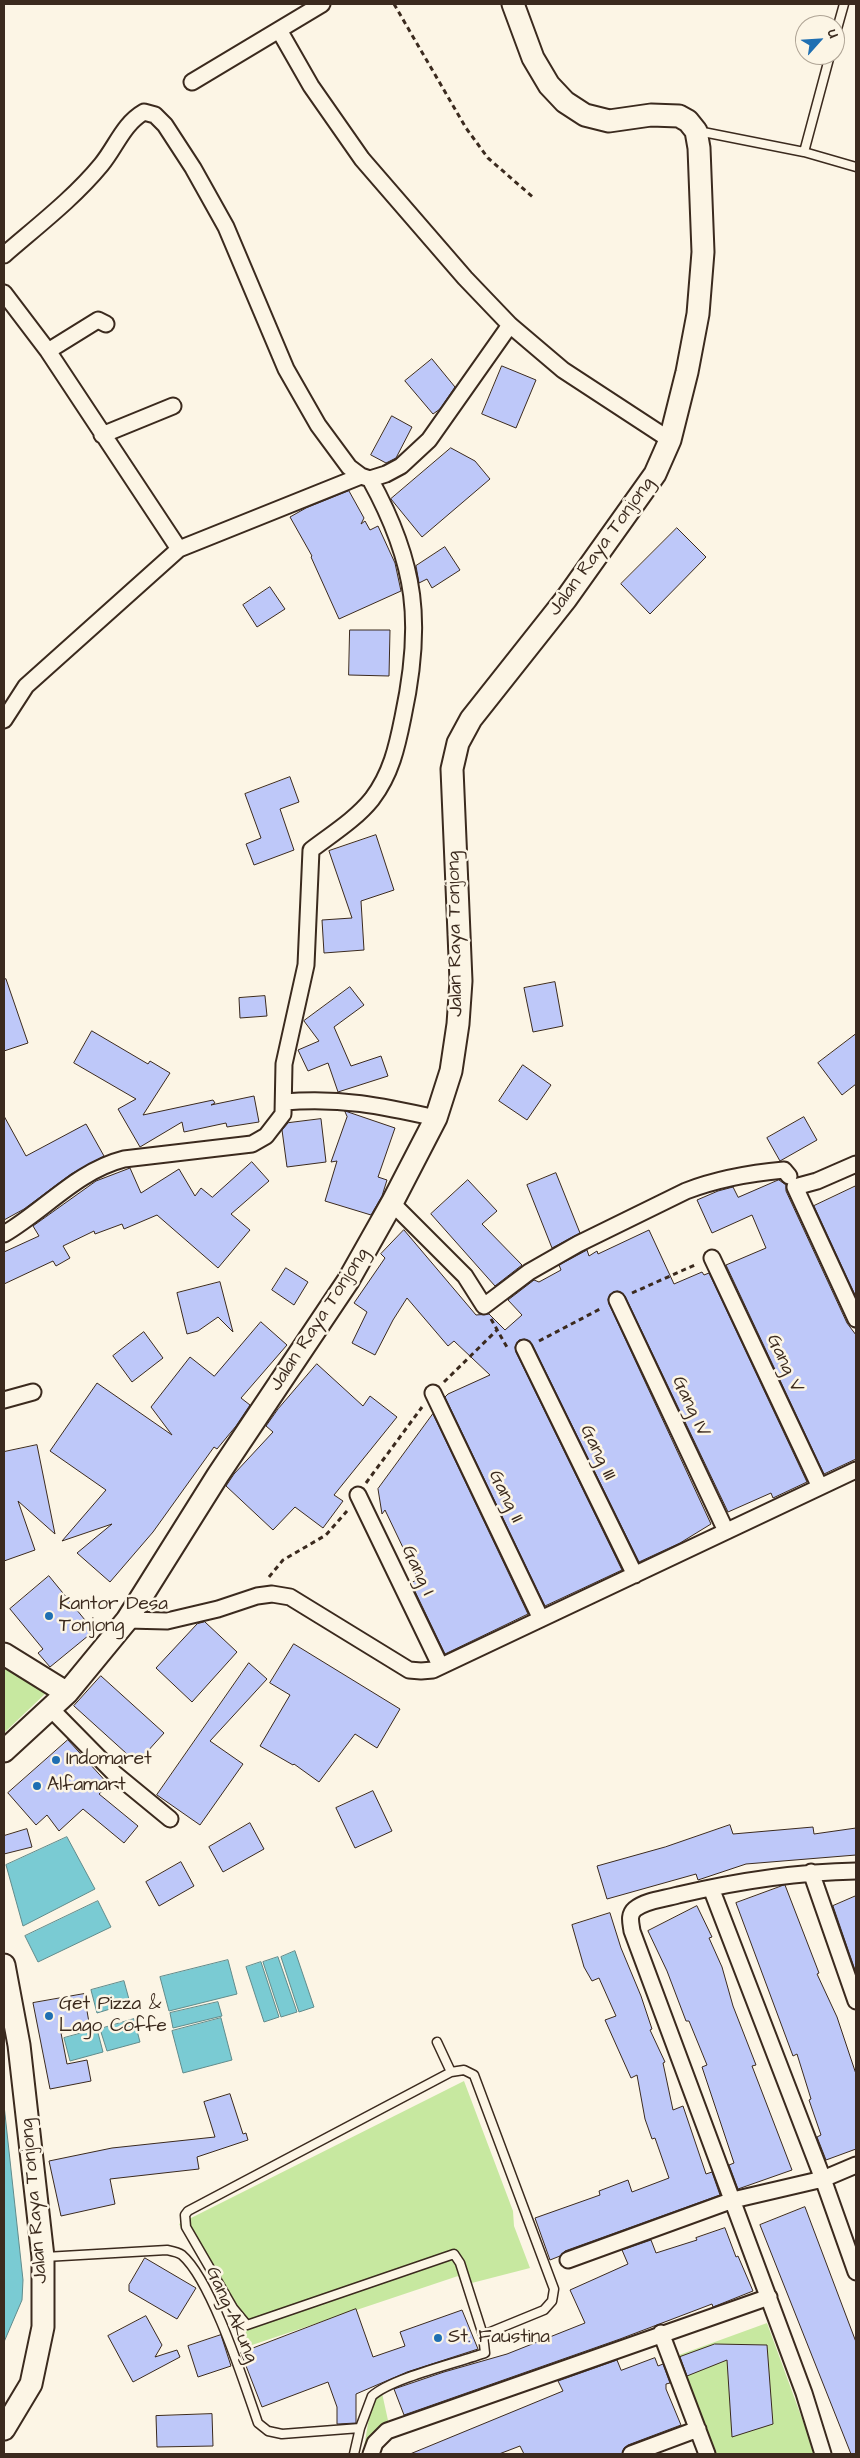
<!DOCTYPE html>
<html>
<head>
<meta charset="utf-8">
<style>
  body { margin:0 }
  #map { position:relative; width:860px; height:2458px; overflow:hidden; background:#fcf5e5; font-family:"Architects Daughter",sans-serif }
  canvas { display:block }
  .frame { position:absolute; inset:0; border:5px solid #3b2a1e; pointer-events:none }
  .north { position:absolute; left:795px; top:15px; width:50px; height:50px; box-sizing:border-box; background:#fcf5e5; border:1px solid #afa495; border-radius:50%; rotate:64deg; font-size:14px; font-weight:700; line-height:20px; text-align:center; color:#3b2a1e }
  .north::after { content:''; display:block; margin:auto; width:18px; height:22px; background:#1f6fb2; clip-path:polygon(50% 0,100% 100%,50% 72%,0 100%) }
</style>
</head>
<body>
<div id="map">
<canvas width="860" height="2458"></canvas>
<div class="frame"></div>
<div class="north">U</div>
</div>
<script>
const c = document.querySelector('canvas').getContext('2d');
c.lineJoin = 'round';
function fillPath(path, color) { c.fillStyle = color; c.fill(path, 'evenodd'); }
function strokePath(path, color, width, dash) { c.strokeStyle = color; c.lineWidth = width; c.lineCap = dash ? 'butt' : 'round'; c.setLineDash(dash || []); c.stroke(path); }
function write(font, color, halo, rows, align = 'center') {
  c.font = font + ' "Architects Daughter",sans-serif'; c.lineWidth = 5; c.setLineDash([]); c.textBaseline = 'middle'; c.strokeStyle = halo; c.fillStyle = color; for (const [text, x, y, turn = 0] of rows) {
    c.save(); c.translate(x, y); c.rotate((+turn || 0) * Math.PI / 180); c.textAlign = isNaN(turn) ? turn : align; if (halo) c.strokeText(text, 0, 0); c.fillText(text, 0, 0); c.restore();
  }
}
const green = new Path2D(`
  M4,1662L47,1692L4,1733Z
  M464,2081L513,2211L514,2226L530,2268L464,2285L458,2276L249,2346L179,2224Z
  M767,2323L815,2454H715L679,2355Z
  M382,2393L389,2425L368,2454H363L371,2405Z`);
const water = new Path2D(`
  M67,1837L95,1889L23,1926L6,1865Z
  M98,1901L111,1927L38,1962L25,1936Z
  M295,1951L314,2007L299,2012L281,1957Z
  M278,1957L297,2012L281,2017L263,1962Z
  M228,1960L237,1994L169,2011L160,1977Z
  M261,1962L279,2017L264,2022L246,1967Z
  M124,1981L130,2003L97,2013L91,1990Z
  M218,2002L222,2016L173,2028L170,2013Z
  M221,2018L232,2060L183,2073L172,2031Z
  M134,2019L140,2042L107,2051L100,2029Z
  M97,2029L103,2052L70,2061L64,2038Z
  M4,2105L23,2280L22,2300L4,2342Z`);
const building = new Path2D(`
  M432,359L455,387L440,409L433,414L405,381Z
  M502,366L536,380L516,428L482,414Z
  M392,416L412,427L396,458L386,463L371,455Z
  M451,448L475,461L490,479L422,537L391,499Z
  M349,491L364,518L361,524L365,521L370,530L378,526L395,563L401,591L339,619L311,557L312,556L290,517L306,508Z
  M677,528L706,557L650,614L621,584Z
  M445,547L460,570L432,588L427,579L419,583L416,566Z
  M270,587L285,609L257,627L243,605Z
  M350,630H390L389,676L349,675Z
  M290,777L299,802L280,809L294,850L254,865L246,844L261,838L245,794Z
  M376,835L394,890L361,901L364,950L324,953L322,920L352,918L329,851Z
  M6,979L28,1043L4,1051V980Z
  M555,982L563,1026L533,1032L524,988Z
  M350,987L364,1005L334,1027L351,1066L381,1056L388,1076L338,1092L328,1063L308,1071L298,1050L319,1041L304,1021Z
  M265,996L267,1016L240,1018L239,998Z
  M92,1031L148,1064L150,1061L170,1073L143,1115L213,1100L215,1103L211,1105L254,1096L259,1122L227,1127L226,1123L184,1132L182,1122L140,1147L118,1109L136,1099L74,1063Z
  M856,1034V1084L842,1095L818,1063Z
  M523,1065L551,1085L527,1120L499,1101Z
  M345,1111L395,1128L378,1177L387,1180L382,1196L371,1215L325,1201L337,1161L331,1162L347,1117Z
  M4,1116L26,1156L86,1124L104,1156L71,1174L24,1209L4,1220Z
  M804,1117L817,1140L780,1161L767,1138Z
  M321,1119L326,1162L287,1167L282,1130L288,1123Z
  M252,1162L269,1181L231,1214L250,1230L218,1268L157,1215L124,1229L122,1224L95,1234L94,1231L63,1246L70,1258L56,1266L53,1261L4,1284V1252L39,1236L33,1226L96,1181L130,1168L141,1193L179,1169L195,1196L201,1188L212,1197Z
  M556,1173L580,1233L552,1248L527,1185Z
  M468,1180L497,1211L482,1224L522,1265L495,1286L431,1214Z
  M779,1180L786,1185V1191L847,1323L856,1335V1459L824,1474L726,1265L766,1248L752,1215L712,1233L697,1200L718,1191L733,1187L738,1197Z
  M856,1186V1297L814,1206Z
  M404,1230L476,1315L489,1314L505,1330L522,1315L508,1300L534,1280L539,1282L561,1270L559,1265L587,1250L589,1256L597,1251L598,1254L649,1230L674,1284L702,1272L704,1275L709,1273L807,1482L773,1498L771,1493L728,1512L625,1296L618,1291L613,1292L608,1299L609,1304L711,1524L680,1543L639,1562L532,1344L525,1339L519,1340L515,1347L516,1352L622,1570L545,1606L445,1397L448,1394L490,1375L454,1341L448,1346L407,1298L393,1320L375,1355L352,1343L367,1312L354,1303L385,1258L381,1254Z
  M286,1268L308,1282L294,1305L272,1290Z
  M220,1282L233,1332L218,1317L198,1331L187,1334L177,1293Z
  M261,1322L287,1345L241,1398L250,1405L236,1426L217,1449L214,1447L153,1532L110,1582L77,1553L112,1524L62,1541L106,1490L50,1451L97,1383L172,1435L151,1407L190,1357L214,1376Z
  M144,1332L163,1358L132,1382L113,1356Z
  M317,1364L363,1406L370,1396L397,1417L334,1495L343,1501L323,1528L295,1507L273,1530L226,1486L234,1474L273,1432L266,1426L278,1409Z
  M433,1414L528,1614L445,1654L411,1583L418,1579L385,1510L382,1514L378,1489Z
  M37,1445L55,1534L18,1501L35,1550L4,1561V1452Z
  M49,1576L94,1631L50,1667L38,1653L43,1649L10,1609Z
  M205,1622L237,1652L192,1702L156,1668L197,1624Z
  M294,1644L400,1709L377,1748L355,1734L319,1782L294,1764L293,1765L260,1746L290,1695L270,1683Z
  M249,1663L267,1679L210,1741L243,1764L200,1825L157,1795Z
  M101,1676L164,1733L137,1763L74,1706Z
  M68,1740L109,1785L99,1794L138,1826L124,1843L83,1809L59,1831L47,1815L36,1825L8,1793Z
  M373,1791L392,1831L355,1848L336,1808Z
  M250,1823L264,1849L223,1872L209,1847Z
  M730,1825L733,1834L813,1827L814,1834L856,1828V1855L746,1864L698,1880L696,1874L607,1899L597,1866L665,1847Z
  M27,1829L32,1847L4,1854V1836Z
  M181,1862L194,1886L159,1906L146,1882Z
  M785,1885L819,1973L817,1974L837,2017L856,2074V2149L826,2160L817,2137L821,2135L809,2100L811,2099L797,2054L793,2056L736,1903Z
  M856,1896V1973L833,1906Z
  M697,1906L712,1937L709,1938L722,1967L733,2006L756,2065L752,2066L792,2170L738,2189L729,2165L734,2163L702,2067L707,2065L689,2021H686L667,1971L648,1931Z
  M610,1913L621,1948L641,1996L652,2029L650,2030L665,2062L663,2063L673,2110L683,2106L706,2174L712,2172L720,2195L565,2251L560,2256L550,2260L535,2218L600,2195L599,2191L628,2180L632,2192L669,2178L655,2138L652,2139L645,2119L637,2075L631,2078L605,2020L616,2016L599,1978L592,1981L584,1967L572,1925Z
  M84,1994L90,2028L61,2033L67,2064L87,2060L91,2081L50,2089L33,2003Z
  M230,2094L243,2134L246,2133L248,2140L197,2157L199,2169L110,2179L115,2204L61,2216L49,2161L112,2148L215,2137L204,2102Z
  M805,2207L856,2342V2454H851L760,2225Z
  M725,2228L736,2257L738,2256L753,2291L713,2307L712,2304L620,2339L404,2415L394,2389L444,2372L507,2354L585,2323L570,2290L628,2264L622,2250L651,2240L656,2253L697,2240L696,2238Z
  M145,2258L196,2288L177,2319L129,2291V2285Z
  M356,2309L373,2357L405,2346L400,2332L462,2310L478,2349L407,2372L356,2394V2423L337,2424V2407L328,2382L262,2407L241,2353Z
  M146,2316L162,2345L155,2357L177,2350L180,2357L133,2382L108,2336Z
  M221,2335L231,2366L198,2377L188,2346Z
  M715,2344L767,2345L773,2424L732,2437L727,2360L687,2376L680,2357Z
  M655,2358L658,2366L663,2364L670,2383L666,2384V2389L681,2425L628,2445L624,2448L622,2454H524L520,2446L499,2454H410L563,2391L558,2381L617,2360L621,2370Z
  M212,2414L213,2446L157,2447L156,2416Z`);
const path = new Path2D(`
  M394,4L466,128L488,158L535,199
  M632,1293L697,1264
  M491,1319L508,1349
  M539,1341L602,1308
  M444,1382L497,1330
  M366,1483L422,1407
  M269,1577L283,1560L326,1535L347,1511`);
const service = new Path2D(`
  M835,36L844,4
  M698,131L804,152L856,167
  M804,152L830,55
  M437,2042L451,2072
  M45,2257L167,2250C172,2251 178,2252 182,2255C212,2281 244,2383 258,2423L268,2431L282,2434L360,2428
  M354,2454L360,2428L372,2396C392,2378 457,2363 485,2353L483,2335L544,2310L552,2301L554,2289L474,2075L464,2070L451,2072L188,2211L185,2215L186,2227L233,2308L247,2325L454,2254L460,2263L483,2335`);
const minor = new Path2D(`
  M279,30L311,86L362,159L465,278L510,325L563,370L670,440
  M192,82L322,4
  M4,255C36,227 73,199 101,165C116,147 123,124 144,112L155,115L165,125L193,168L226,227L286,369L318,425L349,467L361,476L370,479L386,474L401,466L429,440L510,325
  M4,293L48,351L179,549
  M48,351L98,320L106,324
  M102,435L173,406
  M4,720L26,686L179,549L361,476
  M284,1102C340,1097 382,1106 436,1118
  M856,1164L817,1181L795,1187L856,1319
  M392,1203L465,1276L484,1306L529,1272L578,1244L686,1191C717,1179 751,1173 784,1170L789,1176
  M4,1234C45,1210 77,1171 124,1159L252,1144L266,1136L283,1114L284,1064L306,965L311,850C332,834 356,819 372,799C391,774 397,747 403,717C423,624 417,564 370,479
  M712,1258L820,1487
  M617,1300L726,1531
  M524,1348L635,1575
  M433,1393L541,1619
  M4,1400L33,1392
  M358,1495L440,1665
  M127,1620L167,1621L218,1609L257,1596L272,1594L290,1597L409,1670L421,1671L433,1670L856,1470
  M50,1708L114,1773L170,1819
  M811,1872L856,2001
  M711,1888L823,2179L856,2272
  M568,2260L733,2200L823,2179L856,2165
  M661,2333L707,2454
  M371,2454L375,2443L387,2431L769,2297
  M631,2454L698,2429
  M823,2454L804,2393L632,1931C631,1923 628,1915 635,1909C646,1900 665,1899 678,1895C738,1881 795,1872 856,1871`);
const secondary = new Path2D(`
  M4,1654L67,1693
  M4,1751L67,1693L127,1620L218,1475L348,1281L392,1203L436,1118L451,1071L458,1024L461,981L452,769L458,743L471,719L566,599L655,474L670,440L687,372L698,314L703,252L699,148L696,131L688,121L679,116L651,115L609,121L585,115L565,102L549,85L533,58L513,4
  M4,1965L19,2045L43,2257V2327L31,2384L4,2429`);
const markers = [
  [49,1616,5,"#1f6fb2"],
  [56,1760,5,"#1f6fb2"],
  [37,1786,5,"#1f6fb2"],
  [49,2016,5,"#1f6fb2"],
  [438,2338,5,"#1f6fb2"]
];
const streetNames = [
  ["Jalan Raya Tonjong",602,547,-54],
  ["Jalan Raya Tonjong",456,934,-91],
  ["Jalan Raya Tonjong",320,1320,-57],
  ["Gang V",784,1364,65],
  ["Gang IV",690,1407,65],
  ["Gang III",597,1453,64],
  ["Gang II",505,1497,64],
  ["Gang I",417,1571,65],
  ["Jalan Raya Tonjong",35,2201,-95],
  ["Gang Akung",231,2315,66]
];
const poiNames = [
  ["Kantor Desa",59,1605],
  ["Tonjong",59,1627],
  ["Indomaret",66,1760],
  ["Alfamart",47,1786],
  ["Get Pizza &",59,2005],
  ["Lago Coffe",59,2027],
  ["St. Faustina",448,2338]
];
fillPath(green, '#c7e8a0');
fillPath(water, '#7acbd3');
strokePath(water, '#618b8b', 1);
fillPath(building, '#bec8f9');
strokePath(building, '#3b2a1e', 1);
strokePath(service, '#3b2a1e', 11);
strokePath(minor, '#3b2a1e', 19);
strokePath(secondary, '#3b2a1e', 25);
strokePath(path, '#3b2a1e', 3, [5, 4]);
strokePath(service, '#fcf5e5', 8);
strokePath(minor, '#fcf5e5', 15);
strokePath(secondary, '#fcf5e5', 21);
for (const [x, y, r, color] of markers) { const dot = new Path2D(); dot.arc(x, y, r, 0, 2 * Math.PI); c.fillStyle = color; c.fill(dot); strokePath(dot, '#fcf5e5', 2); }
write('19px', '#3b2a1e', '#fcf5e5', streetNames);
write('19px', '#3b2a1e', '#fcf5e5', poiNames, 'left');
</script>
</body>
</html>
